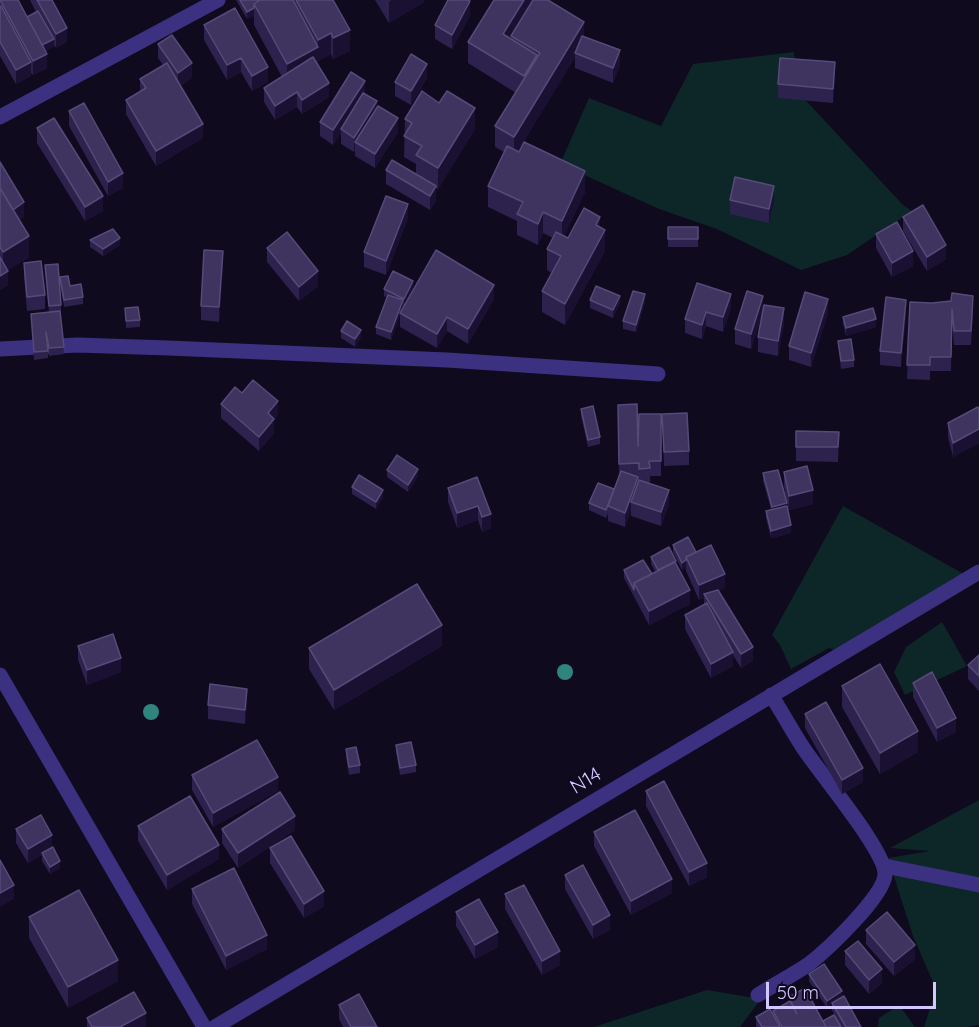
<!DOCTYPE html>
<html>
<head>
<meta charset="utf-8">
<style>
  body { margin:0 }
  #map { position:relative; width:979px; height:1027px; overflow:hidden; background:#0f0a1d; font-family:Quicksand,sans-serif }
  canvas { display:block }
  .scale { position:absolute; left:766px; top:982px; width:170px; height:27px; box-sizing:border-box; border:3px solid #d2c7ff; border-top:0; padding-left:8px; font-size:18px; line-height:21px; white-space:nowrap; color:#d2c7ff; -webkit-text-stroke:4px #0f0a1d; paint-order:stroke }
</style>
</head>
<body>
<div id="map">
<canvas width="979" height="1027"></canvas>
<div class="scale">50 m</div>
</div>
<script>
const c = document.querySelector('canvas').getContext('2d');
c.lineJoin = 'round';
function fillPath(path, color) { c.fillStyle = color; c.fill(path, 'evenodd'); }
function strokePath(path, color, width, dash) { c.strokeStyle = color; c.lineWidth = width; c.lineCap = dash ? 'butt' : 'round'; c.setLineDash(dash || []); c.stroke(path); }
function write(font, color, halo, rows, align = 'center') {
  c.font = font + ' Quicksand,sans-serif'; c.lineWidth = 5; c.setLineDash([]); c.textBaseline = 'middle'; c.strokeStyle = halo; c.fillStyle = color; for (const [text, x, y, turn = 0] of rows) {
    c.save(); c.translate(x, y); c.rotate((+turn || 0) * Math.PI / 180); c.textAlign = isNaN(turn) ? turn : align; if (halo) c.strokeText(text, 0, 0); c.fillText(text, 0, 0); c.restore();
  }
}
const green = new Path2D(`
  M794,52L799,93L903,205L912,211L847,255L801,270L717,229L659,209L560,164L589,98L661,126L693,64Z
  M843,506L969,577L842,653L829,648L791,669L780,645L772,635Z
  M942,622L967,666L905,695L894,672L906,647Z
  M979,800V1025L968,1027H924L936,989L913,936L888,858L930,851L890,848Z
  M707,990L761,999L740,1027H594Z
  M899,1005L915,1027H878L879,1018Z`);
const minor = new Path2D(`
  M0,117L218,0
  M0,349L77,345L169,348L447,360L658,374
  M0,675L204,1027
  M885,866L979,885
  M758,995C775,984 793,975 809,964C827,950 883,897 885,875C887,852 817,770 802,746C791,729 782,712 771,695
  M215,1027L979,572`);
const trees = [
  [565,672],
  [151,712]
];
const wall = new Path2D(`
  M0,0L27,17L36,12L30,0H52L67,42L56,48L54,45V46L46,51L47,68L33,75L31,73V76L16,84L0,56Z
  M236,0H333L350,51L333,59L331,54L318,61V60V65L329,97L302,114L297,107L275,120L264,102V88L282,77L254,25V16L247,19Z
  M375,0H424V2L389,23Z
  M494,0L584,36L620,65L613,83L575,68V57L518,151L585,192L564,236L568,238L600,228L605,251L565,325L542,312V291L552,273L547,270V249L553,238L543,233L538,245L517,235V221L488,207V186L504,152L495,147V126L516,93L468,63V42Z
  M470,16L452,49L435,39V25Z
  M204,25L268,82L252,91L241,72L227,80L204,40Z
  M158,44L192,78L180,86L203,138L156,166L126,114V100L140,92V79L163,65L158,58Z
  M835,77L833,103L778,98V84Z
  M427,78L411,105L395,96V82Z
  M365,93L398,132L375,168L355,156V150L354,152L341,144V133L333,145L320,136V122Z
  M69,111L123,188L108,196L69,126Z
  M405,119L475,129L438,189L436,188V201L430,210L386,184V170L416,175V164L404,157Z
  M37,128L103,211L85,221L37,143Z
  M0,162L24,217L19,220L29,257L8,270V285L0,290Z
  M730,200L774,201L769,223L730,214Z
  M903,217L946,259L927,271L903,231Z
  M408,218L386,275L364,267V252Z
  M668,227H698V247H668Z
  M876,234L913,266L892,277L876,248Z
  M90,240L120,245L103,256L90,247Z
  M267,248L318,286L299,301L267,262Z
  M24,263L45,295V309L27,311L24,277Z
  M45,265L61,305V312H60L64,354L49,356L48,346V358L34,360L31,314L49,312Z
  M223,266L219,322L201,320V306Z
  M60,277L83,297V304L64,307L60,285Z
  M697,283L731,308L723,332L706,326L702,339L685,333V319Z
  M413,288L407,301L494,299L468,344L447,331L437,348L400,327V314L391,340L376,334V327L387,298L384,296V289Z
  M590,300L620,303L613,318L590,308Z
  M645,302L636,332L623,329V321Z
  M910,302L973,310L971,345H954L952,323L951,371H930V380L907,379Z
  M125,308L140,320V327L126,328Z
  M763,308L784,323L778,356L758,352V337L762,314L751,349L735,344V329Z
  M828,313L811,367L789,360V346Z
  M906,314L901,367L880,365V351Z
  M843,317L876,327L846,336L843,324Z
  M341,331L361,337L355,347L341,338Z
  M838,341L854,360V367L841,369Z
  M242,393L278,415L274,420V433L259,451L221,418V404Z
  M618,405L638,446L661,414V476H650V483H648L669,504L661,526L631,516V510L625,527L608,521V514L606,518L589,510V503L614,489L619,475Z
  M581,409L600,437V444L588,447L581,416Z
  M979,409V443L953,457L948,437V423Z
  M662,414L689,451V465L664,466Z
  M796,431L839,432L838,462L796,461Z
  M387,470L418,476L408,492L387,477Z
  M784,472L813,504L789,510L784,486Z
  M763,473L787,506L791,533L771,538L766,518V511L771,509L763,481Z
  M352,487L383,497L376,509L352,494Z
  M448,488L491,514V528L482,532L478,520L457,528L448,502Z
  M673,545L696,552L725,588L718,591L753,661L741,668L733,655V666L711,678L685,629V615L704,604V598L699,600L686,571V568L682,570L673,552Z
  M651,557L676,563L690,604L649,625L624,578V570L652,574L655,572L651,564Z
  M78,646L121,672L87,685L78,660Z
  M442,646L334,710L309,669V648Z
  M979,655V691L968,679V665Z
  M913,683L956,732L937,742L913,697Z
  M842,686L918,752L880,774L842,707Z
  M247,703L245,724L208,719V705Z
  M805,714L863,782L842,794L805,728Z
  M396,745L416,765V772L400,775L396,752Z
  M346,749L360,765V773L349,775L346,757Z
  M192,775L278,791L213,827L192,790Z
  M646,791L707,877L689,886L646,806Z
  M138,826L219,859L167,890L138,841Z
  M16,829L52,847L60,868L50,874L42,861V855L28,863L16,843Z
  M222,829L295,830L238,868L222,843Z
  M594,832L672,893L631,915L594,846Z
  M270,848L324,906L304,918L270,863Z
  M565,875L610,930L593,939L565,889Z
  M192,889L267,949L226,970L192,904Z
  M505,894L560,965L542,975L505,909Z
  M456,912L498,947L475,959L456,926Z
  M29,917L118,981L68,1008L29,938Z
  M866,930L915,959L894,976L866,944Z
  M845,951L882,983L869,994L845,965Z
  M809,974L842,998L861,1027H841L832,1010V1004L827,1008L809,981Z
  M789,997L823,1021L841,1027H756V1017L773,1015V1011L789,1002Z
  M339,1005L377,1027H343L339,1019Z
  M87,1018L146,1027H87Z`);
const shadedWall = new Path2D(`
  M391,0H424V2L389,23V2Z
  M524,0H537L511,36V41L503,34Z
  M470,1V16L452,49V35Z
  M254,8V16L247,19V12Z
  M584,22V43L575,53V57L514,158V137Z
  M67,28V42L56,48V34Z
  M350,30V51L333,59V38Z
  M331,33V54L318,61V40Z
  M54,39V46L42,53V45Z
  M318,47V68L287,85V64Z
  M620,50V65L613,83V68Z
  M47,54V68L33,75V61Z
  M537,55V76L524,97V76Z
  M241,58V72L227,80V65Z
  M31,62V76L16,84V70Z
  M835,62V77L833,103V89Z
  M192,63V78L178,87V73Z
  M427,64V78L411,105V91Z
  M268,67V82L252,91V76Z
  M365,81V95L341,129V133L333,145V130Z
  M329,83V97L302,114V100Z
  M297,92V107L275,120V106Z
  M377,101V115L355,142V150L354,152V138Z
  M475,108V129L438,189V168Z
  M398,118V132L375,168V154Z
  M203,124V138L156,166V151Z
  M585,171V192L562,242V221Z
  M123,173V188L108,196V182Z
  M436,186V201L430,210V196Z
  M774,186V201L769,223V209Z
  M103,196V211L85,221V207Z
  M24,202V217L13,224V210Z
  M408,204V218L386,275V261Z
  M543,212V233L538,245V224Z
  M600,217V238L596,225Z
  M605,230V251L565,325V304Z
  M29,236V257L3,273V252Z
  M120,238V245L103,256V249Z
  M946,245V259L927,271V257Z
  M223,251V266L219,322V307Z
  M913,251V266L892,277V263Z
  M8,271V285L0,290V276Z
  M318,271V286L299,301V287Z
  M413,281V288L404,307V299Z
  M494,285V299L468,344V329Z
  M645,294V302L636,332V325Z
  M731,294V308L723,332V317Z
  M620,296V303L613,318V310Z
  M763,296V310L751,349V334Z
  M828,299V313L811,367V353Z
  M403,300V307L391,340V332Z
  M906,300V314L901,367V353Z
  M784,308V323L778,356V341Z
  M706,312V326L702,339V325Z
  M447,317V331L437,348V334Z
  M876,319V327L846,336V328Z
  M361,330V337L355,347V339Z
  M278,401V415L274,420V433L259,451V437L268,413Z
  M979,429V443L953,457V443Z
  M418,469V476L408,492V485Z
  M638,477V492L631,502V510L625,527V513Z
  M383,490V497L376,509V502Z
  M669,490V504L661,526V512Z
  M813,490V504L789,510V496Z
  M787,503V510L772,514V507Z
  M478,506V520L457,528V513Z
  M491,514V528L482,532V517Z
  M791,525V533L771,538V531Z
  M686,560V568L682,570V563Z
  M725,574V588L706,597L704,594V598L699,600V585Z
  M690,590V604L649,625V611Z
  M442,625V646L334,710V690Z
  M753,647V661L741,668V654Z
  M733,652V666L711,678V664Z
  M121,658V672L87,685V670Z
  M247,689V703L245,724V710Z
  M956,718V732L937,742V728Z
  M918,731V752L880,774V753Z
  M863,768V782L842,794V780Z
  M278,777V791L213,827V813Z
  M295,816V830L238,868V853Z
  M52,835V849L42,853V855L28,863V849Z
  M219,845V859L167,890V875Z
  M60,861V868L50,874V867Z
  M707,863V877L689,886V872Z
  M672,879V893L631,915V901Z
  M14,885V899L0,907V893Z
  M324,891V906L304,918V904Z
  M610,915V930L593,939V925Z
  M498,932V947L475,959V945Z
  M267,935V949L226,970V956Z
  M915,945V959L894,976V962Z
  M560,951V965L542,975V961Z
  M118,960V981L68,1008V987Z
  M882,969V983L869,994V980Z
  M842,991V998L827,1008V1001Z
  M146,1013V1027H120Z`);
const building = new Path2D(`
  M0,0H18L47,54L33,61Z
  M37,0H52L67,28L56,34Z
  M240,0H260L254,4V8L247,12Z
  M260,0H293L318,47L287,64L254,4Z
  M296,0H333L350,30L333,38L331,33L318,40Z
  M448,0H467L470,1L452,35L435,25Z
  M494,0H524L503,34L537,55L524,76L468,42Z
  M533,0H548L584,22L514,137L495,126L540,53L511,36Z
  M1,6L31,62L16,70L0,42V7Z
  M235,8L268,67L252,76L241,58L227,65L204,25Z
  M38,11L54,39L42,45L27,17Z
  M172,35L192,63L178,73L158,44Z
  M582,36L620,50L613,68L575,53Z
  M411,54L427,64L411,91L395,82Z
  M313,57L329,83L302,100L297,92L275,106L264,88Z
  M780,58L835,62L833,89L778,84Z
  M167,63L203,124L156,151L126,100L146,88L140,79Z
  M351,72L365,81L333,130L320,122Z
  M422,91L439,103L447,91L475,108L438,168L416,155L422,146L404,136L412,123L405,119Z
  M363,93L377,101L354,138L341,129Z
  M84,103L123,173L108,182L69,111Z
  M378,106L398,118L375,154L355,142Z
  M54,118L103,196L85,207L37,128Z
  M524,142L585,171L562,221L543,212L538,224L517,214L523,202L488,186L507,146L519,152Z
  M392,160L436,186L430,196L386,170Z
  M0,162L24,202L13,210L0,188Z
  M735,177L774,186L769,209L730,200Z
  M0,188L29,236L3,252L0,247Z
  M386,196L408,204L386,261L364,252Z
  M923,205L946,245L927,257L903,217Z
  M584,208L600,217L596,225L605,230L565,304L542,291L561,256L547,249L556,232L568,238Z
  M897,222L913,251L892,263L876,234Z
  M668,227H698V239H668Z
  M113,229L120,238L103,249L90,240Z
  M287,232L318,271L299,287L267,248Z
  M204,250L223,251L219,307L201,306Z
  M436,250L494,285L468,329L447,317L437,334L400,313Z
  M0,257L8,271L0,276Z
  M41,261L45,295L27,297L24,263Z
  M58,264L61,305L49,306L45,265Z
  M393,271L413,281L404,299L384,289Z
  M68,276L70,286L81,284L83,297L64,300L60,277Z
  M697,283L731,294L723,317L706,312L702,325L685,319Z
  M596,286L620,296L613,310L590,300Z
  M633,291L645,294L636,325L623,321Z
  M747,291L763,296L751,334L735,329Z
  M805,292L828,299L811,353L789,346Z
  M952,293L973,296L971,331H954L952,309L951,357H930V365H907L910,302L932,303L951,301Z
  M388,295L403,300L391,332L376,327Z
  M886,297L906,300L901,353L880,351Z
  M764,305L784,308L778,341L758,337Z
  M138,307L140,320L126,321L125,308Z
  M873,308L876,319L846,328L843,317Z
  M60,311L64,347L49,348L46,332L48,351L34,352L31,314Z
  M347,321L361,330L355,339L341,331Z
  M851,339L854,360L841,361L838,341Z
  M253,380L278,401L268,413L274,419L259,437L221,404L235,387L242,393Z
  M637,404L638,446L639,414H661V461H649L650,468L639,469V463L619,464L618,405Z
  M593,406L600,437L588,440L581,409Z
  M978,407L979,409V429L953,443L948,423Z
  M687,413L689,451L664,452L662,414Z
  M796,431L839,432L838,447H796Z
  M397,455L418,469L408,485L387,470Z
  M807,466L813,490L789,496L784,472Z
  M778,470L787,503L772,507L763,473Z
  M621,471L638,477L625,513L608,506Z
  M359,475L383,490L376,502L352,487Z
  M477,477L491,514L482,517L478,506L457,513L448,488Z
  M639,480L669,490L661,512L631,502Z
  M598,483L614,489L606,510L589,503Z
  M787,506L791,525L771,531L766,511Z
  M688,537L696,552L686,557V560L682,563L673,545Z
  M711,545L725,574L699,585L686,557Z
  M669,547L676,561L658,570L651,557Z
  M643,560L652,574L634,583V590L624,570Z
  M675,562L690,590L649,611L634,583Z
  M417,584L442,625L334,690L309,648Z
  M718,590L753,647L741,654L704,594Z
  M707,603L733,652L711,664L685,615Z
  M113,634L121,658L87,670L78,646Z
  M979,655V676L968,665Z
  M880,664L918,731L880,753L842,686Z
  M932,672L956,718L937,728L913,683Z
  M210,684L247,689L245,710L208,705Z
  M826,702L863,768L842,780L805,714Z
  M257,740L278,777L213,813L192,775Z
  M411,742L416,765L400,768L396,745Z
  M356,747L360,765L349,767L346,749Z
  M664,781L707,863L689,872L646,791Z
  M280,792L295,816L238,853L222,829Z
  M190,796L219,845L167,875L138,826Z
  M635,810L672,879L631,901L594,832Z
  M41,815L52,835L28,849L16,829Z
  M291,836L324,891L304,904L270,848Z
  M53,847L60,861L50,867L42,853Z
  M0,860L14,885L0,893Z
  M583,865L610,915L593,925L565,875Z
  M234,868L267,935L226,956L192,889Z
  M524,885L560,951L542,961L505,894Z
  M79,890L118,960L68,987L29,917Z
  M479,899L498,932L475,945L456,912Z
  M887,912L915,945L894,962L866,930Z
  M858,941L882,969L869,980L845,951Z
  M824,964L842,991L827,1001L809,974Z
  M805,988L826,1027H782L773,1011L790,1001L797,1014L789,997Z
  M134,992L146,1013L120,1027H92L87,1018Z
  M359,994L377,1027H351L339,1005Z
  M844,996L861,1027H846L832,1003Z
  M770,1009L780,1027H762L756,1017Z
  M834,1015L841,1027H826L823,1021Z`);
const streetNames = [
  ["N14",586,781,-31]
];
fillPath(green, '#0d2628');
strokePath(minor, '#3b3180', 15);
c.fillStyle = '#30847e';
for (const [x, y] of trees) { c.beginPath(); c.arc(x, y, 8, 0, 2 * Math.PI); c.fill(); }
fillPath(wall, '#2d214d');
fillPath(shadedWall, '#1a1132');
fillPath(building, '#3f3360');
strokePath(building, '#564a79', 1.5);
write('20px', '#d2c7ff', '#0f0a1d', streetNames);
</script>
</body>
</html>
